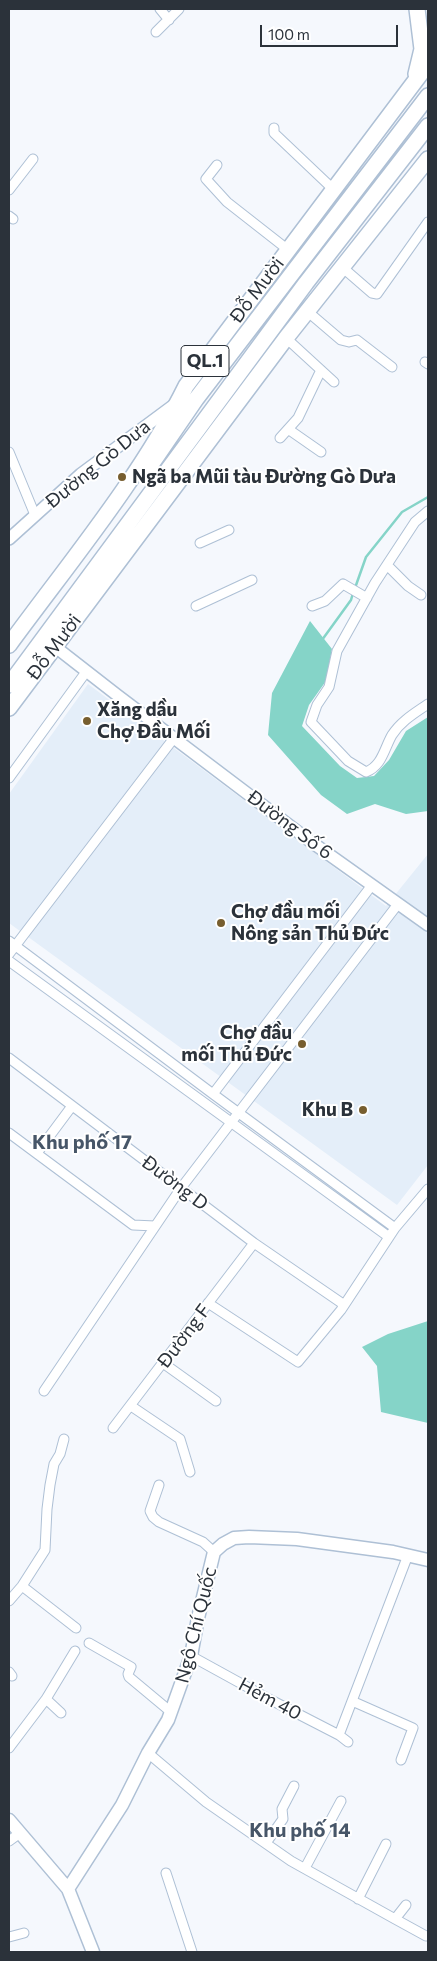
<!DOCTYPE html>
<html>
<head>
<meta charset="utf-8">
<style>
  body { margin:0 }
  #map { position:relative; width:437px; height:1961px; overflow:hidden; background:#f5f8fd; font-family:Commissioner,sans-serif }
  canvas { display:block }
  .frame { position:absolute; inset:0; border:10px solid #2b323a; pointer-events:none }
  .scale { position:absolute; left:260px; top:25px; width:138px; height:22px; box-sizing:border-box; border:2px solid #2b323a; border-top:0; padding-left:6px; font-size:15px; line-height:18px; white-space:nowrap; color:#2b323a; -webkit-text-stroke:4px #fff; paint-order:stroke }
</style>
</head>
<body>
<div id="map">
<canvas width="437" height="1961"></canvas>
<div class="frame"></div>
<div class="scale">100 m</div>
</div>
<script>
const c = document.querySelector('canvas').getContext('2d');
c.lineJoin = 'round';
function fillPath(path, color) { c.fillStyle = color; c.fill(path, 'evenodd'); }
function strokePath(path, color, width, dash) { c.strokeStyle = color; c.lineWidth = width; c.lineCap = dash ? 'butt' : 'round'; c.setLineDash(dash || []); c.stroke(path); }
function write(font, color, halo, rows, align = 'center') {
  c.font = font + ' Commissioner,sans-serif'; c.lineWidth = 4; c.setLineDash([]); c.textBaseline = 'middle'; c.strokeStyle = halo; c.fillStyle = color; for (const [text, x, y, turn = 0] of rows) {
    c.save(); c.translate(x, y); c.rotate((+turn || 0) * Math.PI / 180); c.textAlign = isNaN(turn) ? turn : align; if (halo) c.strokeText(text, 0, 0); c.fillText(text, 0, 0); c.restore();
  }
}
const built = new Path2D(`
  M88,684L386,906L428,854V1165L397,1205L9,923V794Z`);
const water = new Path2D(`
  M310,621L332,649L326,681L309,705L302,726L340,766L357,778L374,776L389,760L406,731L428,717V811L406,814L375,804L347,814L321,795L268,735L272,693Z
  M428,1321V1423L381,1412L377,1366L362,1347L388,1334Z`);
const stream = new Path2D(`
  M355,588L366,557L402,512L428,497
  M322,640L351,600L353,593`);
const minor = new Path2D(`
  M160,9L169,20
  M156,32L179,9
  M274,128V133L333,189
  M217,165L206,179L227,202L287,249
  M9,190L33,159
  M9,216L13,219
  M342,267L372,293L377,294L428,222
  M307,311L341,340L349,342L357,340L392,367
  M286,338L334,382
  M425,362L428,364
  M288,429L321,452
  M280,438L298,418L321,370
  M9,452L35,515
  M428,511L415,522L375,583L337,651L329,687L317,705L311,722L348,761L366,772C382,766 384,749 392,735C401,721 415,713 428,704
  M200,543L229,530
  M387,565L408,586L421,595
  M196,606L252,580
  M312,606L325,601L343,584L367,598
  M9,778L86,672
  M9,941L213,1094L395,1228
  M9,954L174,738
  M9,961L389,1237
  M9,1058L254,1243L343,1304
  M213,1094L372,885
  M9,1133L133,1225L155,1226
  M37,1153L72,1106
  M208,1303L298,1362L341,1310L395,1228L428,1189
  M163,1363L216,1401
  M44,1391L181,1188L398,904
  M131,1406L180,1439L190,1472
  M113,1428L254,1243
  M159,1485L150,1511L153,1517L159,1522L203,1542L214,1552
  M22,1586L76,1628
  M9,1601L22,1586L45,1550L47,1509L50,1485L54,1464L60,1454L64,1439
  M89,1643L131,1667L128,1674L129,1677L171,1712
  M191,1656L271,1700L339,1735L348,1742
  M9,1672L12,1676
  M46,1699L75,1651
  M352,1701L413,1728L401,1760
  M339,1735L408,1555
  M9,1748L46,1699L61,1713
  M148,1753L206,1802L291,1861L395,1919L406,1905
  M9,1841L20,1833
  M266,1843L283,1819L282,1809L294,1786
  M305,1868L341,1801
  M166,1873L192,1952
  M358,1899L386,1844
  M395,1919L426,1936
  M9,1937L24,1933`);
const tertiary = new Path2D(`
  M9,539L81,474L174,405
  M49,642L117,695L310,841L428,925`);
const secondary = new Path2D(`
  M9,1820L68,1889L93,1952
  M68,1889L122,1805L148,1753L168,1720L191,1656L198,1618L214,1552L223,1544L234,1538L249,1537L297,1539L393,1552L428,1560`);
const trunk = new Path2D(`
  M416,74L422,49L417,9
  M146,472L196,399L428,96
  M9,645C69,563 141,477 186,386L428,64
  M9,685L306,283L428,126
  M9,708L286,338L428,159`);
const markers = [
  [122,477,5,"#775e2f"],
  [87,721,5,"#775e2f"],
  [221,923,5,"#775e2f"],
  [302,1044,5,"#775e2f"],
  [363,1110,5,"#775e2f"]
];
const shields = [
  [205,361,48]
];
const shieldNames = [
  ["QL.1",205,361]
];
const streetNames = [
  ["Đỗ Mười",257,290,-53],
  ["Đường Gò Dưa",98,464,-39],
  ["Đỗ Mười",54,647,-53],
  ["Đường Số 6",290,825,37],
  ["Đường D",175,1183,37],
  ["Đường F",184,1336,-53],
  ["Ngô Chí Quốc",196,1625,-76],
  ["Hẻm 40",270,1699,28]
];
const poiNames = [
  ["Ngã ba Mũi tàu Đường Gò Dưa",132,477],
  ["Xăng dầu",97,710],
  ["Chợ Đầu Mối",97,732],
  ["Chợ đầu mối",231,912],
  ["Nông sản Thủ Đức",231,934],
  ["Chợ đầu",292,1033,"right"],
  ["mối Thủ Đức",292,1055,"right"],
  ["Khu B",353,1110,"right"]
];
const neighbourhoodNames = [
  ["Khu phố 17",82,1142],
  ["Khu phố 14",300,1830]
];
fillPath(built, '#e4eef9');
fillPath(water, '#85d4c8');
strokePath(stream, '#85d4c8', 2.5);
strokePath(minor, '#aec0d5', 11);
strokePath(tertiary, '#aec0d5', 14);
strokePath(secondary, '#aec0d5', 15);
strokePath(trunk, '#aec0d5', 18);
strokePath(minor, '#fff', 9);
strokePath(tertiary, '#fff', 11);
strokePath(secondary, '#fff', 12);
strokePath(trunk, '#fff', 15);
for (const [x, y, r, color] of markers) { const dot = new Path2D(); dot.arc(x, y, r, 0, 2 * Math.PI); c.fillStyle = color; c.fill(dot); strokePath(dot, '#fff', 2); }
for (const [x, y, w] of shields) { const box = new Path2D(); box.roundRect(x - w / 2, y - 15.5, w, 31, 4); c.fillStyle = '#fff'; c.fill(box); strokePath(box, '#2b323a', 1); }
write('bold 18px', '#2b323a', null, shieldNames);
write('19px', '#2b323a', '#fff', streetNames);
write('bold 19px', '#2b323a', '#fff', poiNames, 'left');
write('bold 20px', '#475668', '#fff', neighbourhoodNames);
</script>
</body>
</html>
